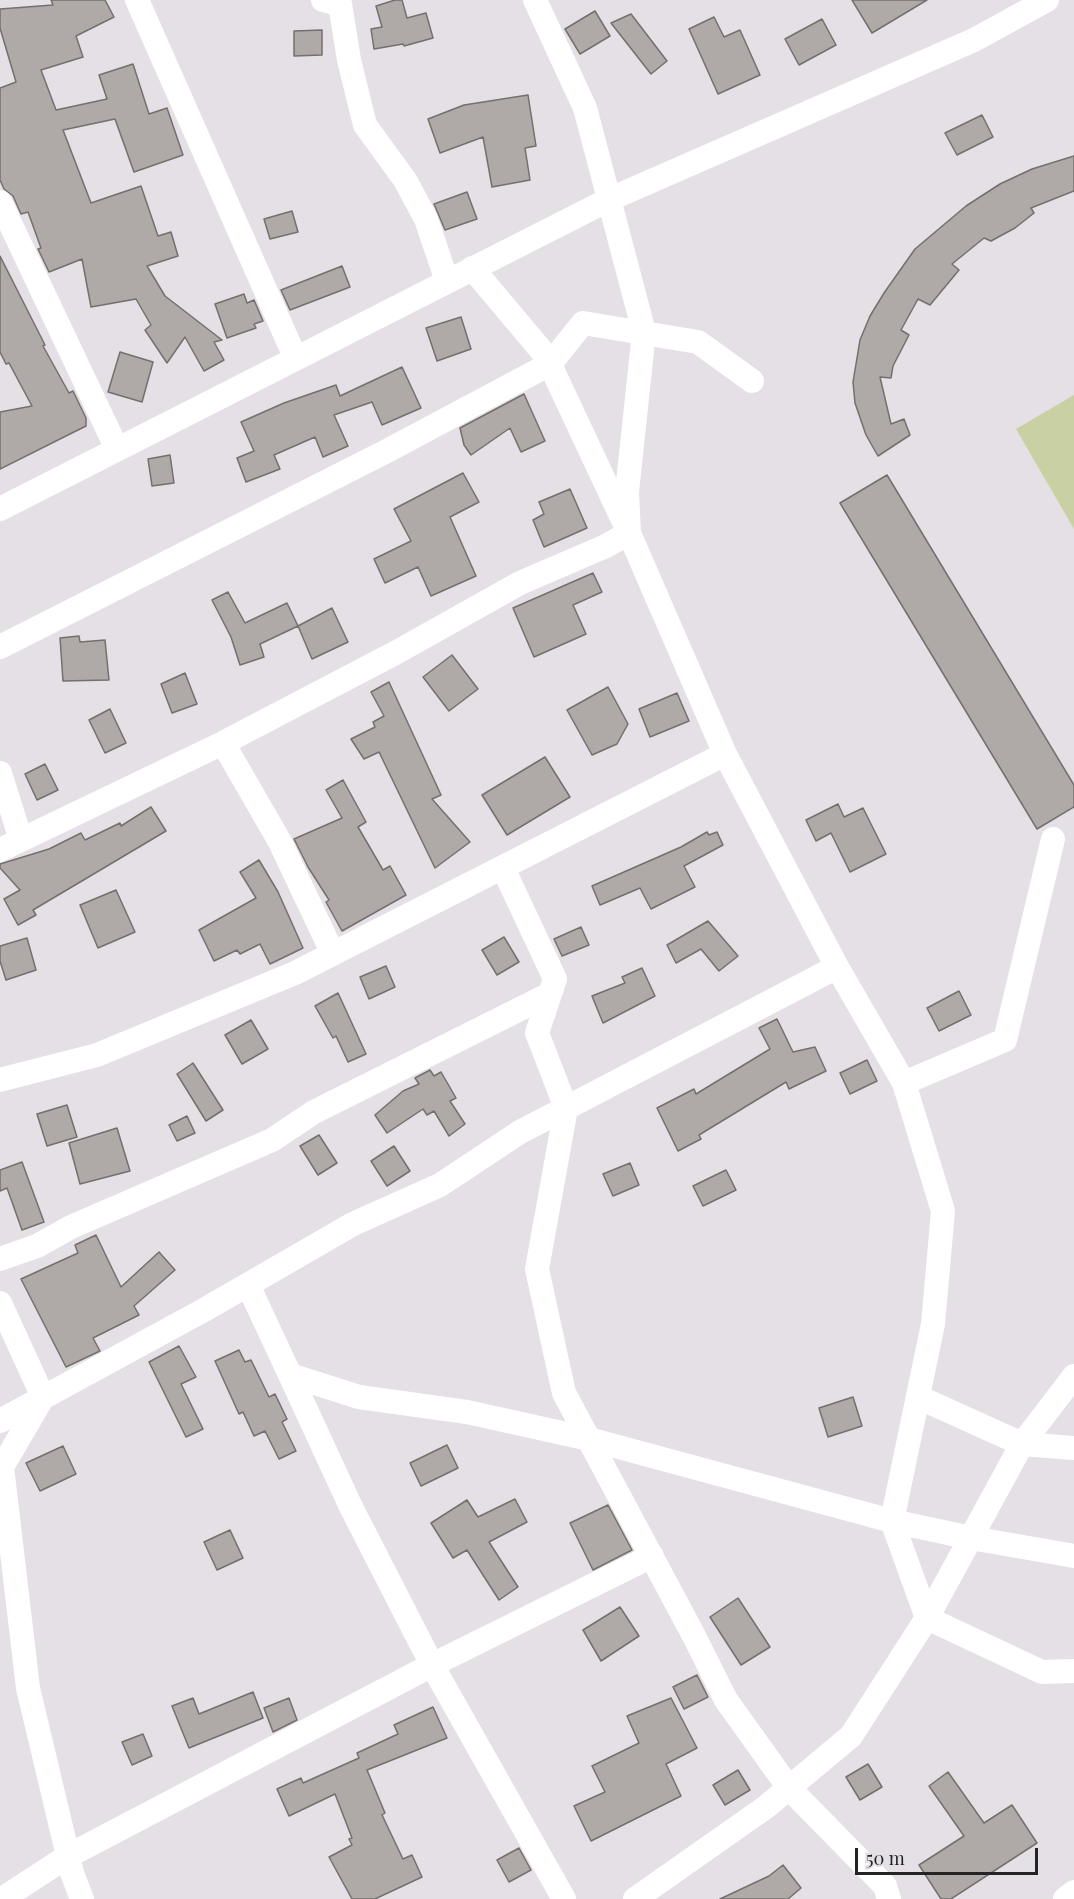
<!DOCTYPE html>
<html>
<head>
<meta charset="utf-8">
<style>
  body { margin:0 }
  #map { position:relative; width:1074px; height:1899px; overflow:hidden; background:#e4e0e6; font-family:"Playfair Display",serif }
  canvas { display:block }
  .scale { position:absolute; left:855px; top:1848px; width:183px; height:27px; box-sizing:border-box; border:3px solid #242325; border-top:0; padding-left:8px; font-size:18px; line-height:21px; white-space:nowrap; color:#242325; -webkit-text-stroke:4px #e4e0e6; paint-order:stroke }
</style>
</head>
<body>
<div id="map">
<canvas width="1074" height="1899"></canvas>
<div class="scale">50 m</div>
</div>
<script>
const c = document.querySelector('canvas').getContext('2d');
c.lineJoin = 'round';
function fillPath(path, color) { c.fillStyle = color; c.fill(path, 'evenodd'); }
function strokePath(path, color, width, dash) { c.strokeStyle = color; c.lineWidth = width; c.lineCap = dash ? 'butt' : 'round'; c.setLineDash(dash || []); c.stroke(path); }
const green = new Path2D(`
  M1074,395V529L1016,429Z`);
const building = new Path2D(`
  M51,0H105L114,17L76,36L83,57L41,70L56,110L107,99L99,75L133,64L149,114L167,108L183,155L134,172L115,119L63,130L91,203L141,186L158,236L171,232L178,256L147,266L165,296L222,340L214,342L224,360L204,371L185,337L167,363L145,330L151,325L136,299L91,307L82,259L49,272L38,249L41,248L28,212L21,214L13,196L4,189L0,180V88L16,82L0,28V9L53,5Z
  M395,0H402L407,18L426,13L433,38L404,46L403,44L374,49L371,29L382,27L376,6Z
  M852,0H927L872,33Z
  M595,11L610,36L580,54L565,29Z
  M631,14L667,61L651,74L611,23Z
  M714,17L724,37L740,30L760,75L718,94L689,29Z
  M822,19L836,45L799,65L785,39Z
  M322,30V55L294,56V31Z
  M528,95L536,146L525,148L530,180L492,187L483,137L440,153L428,119L464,105Z
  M982,115L993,137L957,155L945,133Z
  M1074,156V191L1031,208L1034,213L1015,228L991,241L984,238L952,264L959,270L930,305L918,299L901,330L909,335L893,366L891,378L880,377L891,424L904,419L910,435L878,456L866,435L855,403L853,382L860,340L870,316L884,293L915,249L966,206L1000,184L1032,169Z
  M467,192L477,219L445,230L434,204Z
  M292,211L298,232L270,239L264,219Z
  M0,256L45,345L43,346L69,393L73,391L86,418V426L0,469V412L32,406L9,363L6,364L0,352Z
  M342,266L350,287L290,310L281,290Z
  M244,294L247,303L254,300L263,321L254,324L256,328L227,338L215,304Z
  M461,317L471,349L437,361L426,328Z
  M120,352L153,362L142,402L108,392Z
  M402,367L421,408L382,425L372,402L334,415L348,446L323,457L315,437L274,455L280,469L246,482L237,458L254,451L241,422L284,403L336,385L340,396Z
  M524,394L545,441L521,452L510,428L471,455L464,445L460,428Z
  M170,455L174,483L152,486L148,459Z
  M463,473L479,502L450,517L476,576L431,596L418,567L385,583L374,559L411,541L394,509Z
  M887,475L1074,785V807L1037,829L840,503Z
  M570,489L587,528L544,547L533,520L544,514L539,502Z
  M593,573L602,592L573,605L586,634L534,657L513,608Z
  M228,592L245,623L287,603L298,626L260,644L264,657L240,665L231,637L212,600Z
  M332,608L348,642L312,659L298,626Z
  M79,636L80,642L105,640L109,680L63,681L60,638Z
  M452,655L478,689L449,711L423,677Z
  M185,673L197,704L172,713L161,684Z
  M389,682L441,795L432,799L470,842L435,868L379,752L364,759L351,739L375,727L373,722L384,716L371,692Z
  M608,687L628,724L617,744L592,755L567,710Z
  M677,693L689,721L650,737L639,709Z
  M110,709L126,743L105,753L89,720Z
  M545,757L570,797L507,835L482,795Z
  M45,764L58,790L37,800L25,774Z
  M343,780L366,822L358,827L383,870L390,866L406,895L342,931L326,902L329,900L308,867L294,839L342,818L326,790Z
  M838,804L844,817L863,808L886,854L850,872L831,833L816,841L806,820Z
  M151,807L166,831L33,910L36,915L18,925L4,899L20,890L0,868V864L49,849L81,833L85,840L120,823L121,826Z
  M707,832L709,835L717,832L723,845L684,866L695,887L651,909L640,888L600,905L592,886L681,847Z
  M259,860L278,892L303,948L270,964L260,944L240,954L237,950L214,961L199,930L256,898L240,872Z
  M116,890L135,932L98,948L80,905Z
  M708,921L738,956L719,971L701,949L676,963L667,945Z
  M581,927L589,945L562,956L554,939Z
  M504,937L519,962L497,975L482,950Z
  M27,938L36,970L6,980L0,961V946Z
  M386,966L395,987L369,999L360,977Z
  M642,968L655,996L603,1023L592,996L625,983L622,977Z
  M959,991L971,1015L939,1031L927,1008Z
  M338,993L366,1054L348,1062L336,1036L333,1038L315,1006Z
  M777,1019L793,1052L815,1047L826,1071L789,1089L786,1082L699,1135L701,1139L678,1151L657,1108L694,1089L696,1094L770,1049L759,1028Z
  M251,1020L268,1049L242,1064L225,1035Z
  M867,1060L877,1081L850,1094L840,1073Z
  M193,1063L223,1110L206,1121L177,1074Z
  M430,1070L434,1076L441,1072L456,1098L450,1101L465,1124L449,1136L434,1111L427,1115L423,1109L387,1133L375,1115L403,1091L419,1084L415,1078Z
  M67,1105L77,1137L47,1146L37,1114Z
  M187,1116L195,1133L177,1141L169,1125Z
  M117,1128L130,1171L80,1184L69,1143Z
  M319,1135L337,1163L318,1175L300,1146Z
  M394,1146L410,1171L387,1186L371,1161Z
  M22,1162L44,1222L22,1230L7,1188L0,1191V1170Z
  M630,1163L639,1185L613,1196L603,1174Z
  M726,1170L736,1190L703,1206L693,1186Z
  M96,1235L121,1287L159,1252L175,1270L134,1306L139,1315L93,1338L100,1351L66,1367L21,1279L78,1253L75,1245Z
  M179,1346L196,1377L181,1384L203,1429L186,1437L149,1362Z
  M239,1350L245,1362L251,1360L269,1397L275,1394L287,1419L282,1422L296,1451L279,1459L265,1431L254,1436L243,1412L239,1414L215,1361Z
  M853,1397L862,1426L828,1437L819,1408Z
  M447,1445L458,1468L421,1486L410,1463Z
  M63,1446L76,1474L40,1491L26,1463Z
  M515,1499L527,1522L489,1542L518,1587L499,1600L467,1550L453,1558L431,1523L467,1500L478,1517Z
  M608,1505L632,1550L593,1570L570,1523Z
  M230,1530L243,1558L217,1570L204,1542Z
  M738,1598L770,1647L741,1665L710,1617Z
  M620,1607L639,1636L601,1661L583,1630Z
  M697,1675L708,1697L684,1709L673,1687Z
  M253,1692L263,1718L189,1748L172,1706L193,1698L199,1714Z
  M289,1698L297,1720L273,1732L264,1708Z
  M671,1698L697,1748L666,1764L681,1796L591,1841L574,1806L605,1792L592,1766L639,1743L627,1716Z
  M433,1707L447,1738L367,1770L385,1813L382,1815L403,1859L412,1855L422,1877L375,1899H352L329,1857L352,1845L349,1839L352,1838L335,1794L289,1816L277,1789L301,1778L303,1783L359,1758L357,1753L398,1734L394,1725Z
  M143,1734L152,1756L132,1765L122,1742Z
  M868,1764L882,1787L860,1800L846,1777Z
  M738,1770L750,1790L725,1805L713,1785Z
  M948,1772L984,1823L1012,1805L1037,1843L951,1899H941L919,1865L964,1836L929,1786Z
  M519,1848L531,1870L509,1882L497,1860Z
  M783,1865L801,1888L788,1899H720L769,1876Z`);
const minor = new Path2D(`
  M137,0L295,357
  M323,0L340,4L349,60L365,125L405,180L426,219L447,281
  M0,202L117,449
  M472,268L546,356L629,533L725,754L837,967L904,1083
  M0,509L608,200L974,40L1047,0
  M0,647L385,452L550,364L583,323L698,342L752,381
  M223,743L280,842L333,954
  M0,773L21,840
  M1053,839L1005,1040L904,1083L943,1211L933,1324L892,1521L927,1618L1042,1672L1074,1671
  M0,850L223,743L397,652L520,583L606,546L629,533L627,492L644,332L585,108L535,0
  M503,868L555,979L537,1033L566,1108L537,1269L564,1393L694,1636L726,1700L789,1788L885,1886L889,1899
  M0,1080L97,1055L295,973L725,754
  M0,1259L37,1246L71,1227L272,1140L314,1112L550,994
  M248,1285L290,1375L359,1397L467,1412L589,1439L892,1521L971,1538L1074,1556
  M0,1303L43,1397L2,1467L28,1688L72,1873L82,1899
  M290,1375L351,1507L432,1665L564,1899
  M918,1397L1022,1444L1074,1448
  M0,1421L204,1310L353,1224L440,1185L520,1132L837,967
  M2,1899L68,1856L432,1665L652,1556
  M635,1899L766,1807L851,1736L927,1618L1022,1444L1074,1376
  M1065,1899L1074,1892`);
fillPath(green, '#c9d0a3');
fillPath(building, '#afa9a7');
strokePath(building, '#756f6d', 1.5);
strokePath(minor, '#fff', 24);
</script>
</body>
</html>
